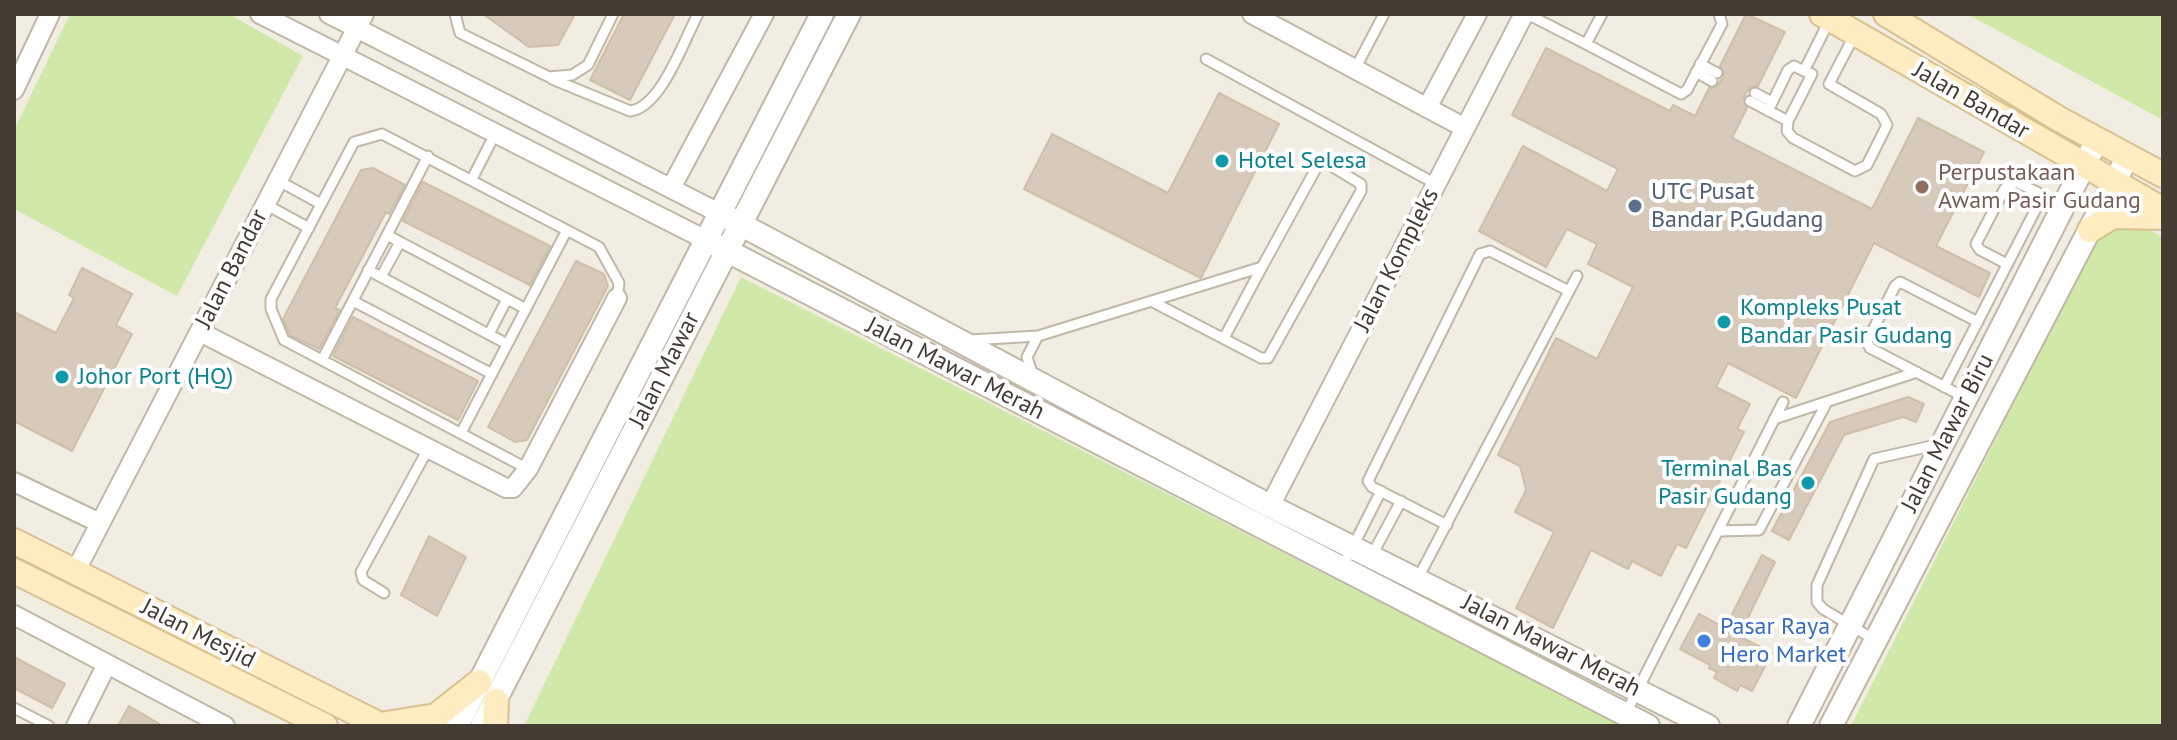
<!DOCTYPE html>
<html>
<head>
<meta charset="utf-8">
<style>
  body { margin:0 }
  #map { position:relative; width:2177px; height:740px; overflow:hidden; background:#f2ede2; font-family:"PT Sans",sans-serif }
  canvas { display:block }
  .frame { position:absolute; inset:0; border:16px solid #443c33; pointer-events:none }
</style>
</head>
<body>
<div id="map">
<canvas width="2177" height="740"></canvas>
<div class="frame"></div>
</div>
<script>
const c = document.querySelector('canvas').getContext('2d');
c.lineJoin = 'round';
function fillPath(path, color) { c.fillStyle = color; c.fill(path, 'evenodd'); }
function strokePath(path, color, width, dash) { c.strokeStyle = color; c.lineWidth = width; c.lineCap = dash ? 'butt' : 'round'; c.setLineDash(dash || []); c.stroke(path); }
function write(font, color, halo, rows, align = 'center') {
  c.font = font + ' "PT Sans",sans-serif'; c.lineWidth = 8; c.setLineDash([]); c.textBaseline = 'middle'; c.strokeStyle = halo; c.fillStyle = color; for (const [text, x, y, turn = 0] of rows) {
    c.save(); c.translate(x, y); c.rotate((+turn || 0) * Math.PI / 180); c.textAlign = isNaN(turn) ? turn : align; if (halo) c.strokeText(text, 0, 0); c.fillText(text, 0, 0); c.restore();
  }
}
const green = new Path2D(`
  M70,14H229L303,56L177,296L14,209V130Z
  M1967,14H2163V120Z
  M2140,226L2163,237V726H1851L2100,232Z
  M741,277L1624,726H524Z`);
const building = new Path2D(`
  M483,14H575L558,45L529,47Z
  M624,14H675L630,100L590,80Z
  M1746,14L1785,32L1758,86L1750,87L1743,98L1747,108L1732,138L1872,209L1918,118L1984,152L1936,246L1990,273L1979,297L1874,243L1796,398L1728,363L1716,387L1750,404L1737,429L1744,432L1686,548L1677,544L1661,576L1632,561L1628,569L1591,550L1553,628L1516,608L1554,532L1515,512L1526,490L1520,466L1498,455L1556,338L1597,359L1633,287L1588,264L1597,244L1567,229L1546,267L1479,231L1523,146L1607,191L1618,169L1512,115L1546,48L1670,111L1673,105L1695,116L1709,88L1716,87L1724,76L1720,66Z
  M1219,93L1279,124L1201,278L1024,189L1052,134L1168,193Z
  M373,168L405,185L389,214L386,212L335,308L340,310L319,349L290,335L283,319L361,170Z
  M423,182L550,246L530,285L403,221Z
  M576,261L604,274L608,286L527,440L515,442L488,427Z
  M82,268L132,294L116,325L132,334L72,451L14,421V312L56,333L74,298L69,295Z
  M353,317L478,381L458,420L333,356Z
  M1908,397L1924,404L1916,422L1903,417L1844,435L1789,540L1772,531L1830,422Z
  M429,536L466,557L437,616L401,595Z
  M1762,555L1775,562L1739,636L1772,653L1752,691L1740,685L1737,691L1714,678L1717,672L1709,668L1710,665L1680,649L1699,614L1725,628Z
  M14,657L65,684L52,708L14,688Z
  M129,706L163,726H118Z`);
const service = new Path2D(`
  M455,14L460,33L549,77L572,75L588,65L613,14
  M1527,14L1586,44
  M1602,14L1586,44L1681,94L1687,90L1722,24L1719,14
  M1829,21L1804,71L1812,74L1788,121L1787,131L1793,138L1855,171L1867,165L1887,125L1881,114L1829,84L1855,34
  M1206,59L1436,184
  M1700,64L1717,73
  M1355,69L1384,14
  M1696,72L1712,81
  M552,79L630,111C661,108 684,40 698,14
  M1755,93L1772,102
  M1750,101L1788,121
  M1768,111L1788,70L1794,66L1804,71
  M472,179L495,134
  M277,180L321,204
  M265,204L309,228
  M387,235L526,309
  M368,270L507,344
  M381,277L400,242
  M353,301L492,374
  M489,334L507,299
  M1224,338L1262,267
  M970,340L1038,336L1262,267L1319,163H1326L1361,184V191L1268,358H1261L1153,302
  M322,360L428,156
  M1033,376L1027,357L1038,336
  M1944,387L2040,201L2037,192L2016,182L2005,188L1976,244L1980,250L2007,264
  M1966,398L1870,348L1867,342L1895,286L1900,282L1978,322
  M1774,419L1917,372
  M461,433L567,230
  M528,469L284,340L271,309V299L354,142L382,134L599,247L619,283L617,298
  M1447,525L1372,487L1368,481L1480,254L1490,251L1569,291
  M1718,531L1759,530L1827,402
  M1372,555L1401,501
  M1342,568L1381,491
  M1418,578L1577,276
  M384,593L363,580L361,572L428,449
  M1875,640L1823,609L1817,602V585L1874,459L1940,444
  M14,708L49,726
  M1626,713L1783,402`);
const minor = new Path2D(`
  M260,14L708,241
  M329,14L721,214
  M1252,14L1465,128
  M14,90L50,14
  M1427,108L1477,14
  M671,188L764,14
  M200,332L506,488H513L528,469L617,298
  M14,482L100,523
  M1270,506L1524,14
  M75,572L364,14
  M14,615L225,726
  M76,726L107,664`);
const tertiary = new Path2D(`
  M721,214L1270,506L1708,726
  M708,241L1648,726
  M457,726L822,14
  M482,726L849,14
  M1799,726L2097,140
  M1831,726L2128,156`);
const secondary = new Path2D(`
  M1822,14L2163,210
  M1886,14L2059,119L2163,175
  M2090,230L2113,216L2163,217
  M14,541L382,726
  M14,571L325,726
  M380,725L436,716L479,682
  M495,726L496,701`);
const markers = [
  [1222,161,8,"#0f9aa8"],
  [1922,187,8,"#8d6e63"],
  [1635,206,8,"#5c6f8a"],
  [1724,322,8,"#0f9aa8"],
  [62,377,8,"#0f9aa8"],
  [1808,483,8,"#0f9aa8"],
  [1704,641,8,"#3f7fe0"]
];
const streetNames = [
  ["Jalan Bandar",1971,101,30],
  ["Jalan Kompleks",1397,260,-63],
  ["Jalan Bandar",232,269,-63],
  ["Jalan Mawar Merah",955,369,27],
  ["Jalan Mawar",665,370,-63],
  ["Jalan Mawar Biru",1948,433,-63],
  ["Jalan Mesjid",198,634,27],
  ["Jalan Mawar Merah",1551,646,27]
];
const cultureNames = [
  ["Hotel Selesa",1238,161],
  ["Kompleks Pusat",1740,308],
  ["Bandar Pasir Gudang",1740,336],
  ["Johor Port (HQ)",78,377],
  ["Terminal Bas",1792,469,"right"],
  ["Pasir Gudang",1792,497,"right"]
];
const educationNames = [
  ["Perpustakaan",1938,173],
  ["Awam Pasir Gudang",1938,201]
];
const serviceNames = [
  ["UTC Pusat",1651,192],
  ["Bandar P.Gudang",1651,220]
];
const shopNames = [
  ["Pasar Raya",1720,627],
  ["Hero Market",1720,655]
];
fillPath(green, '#d0e9a8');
fillPath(building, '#d7caba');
strokePath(building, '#cfbfaa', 2);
strokePath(service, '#c1b7a8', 13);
strokePath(minor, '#c1b7a8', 22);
strokePath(tertiary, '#c1b7a8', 26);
strokePath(secondary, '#d8c191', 28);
strokePath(service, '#fff', 9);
strokePath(minor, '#fff', 18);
strokePath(tertiary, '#fff', 22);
strokePath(secondary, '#ffecc0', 24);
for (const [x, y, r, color] of markers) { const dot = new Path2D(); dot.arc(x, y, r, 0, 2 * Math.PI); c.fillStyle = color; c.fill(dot); strokePath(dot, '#fff', 3); }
write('24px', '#443c33', '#fff', streetNames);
write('24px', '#0d838f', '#fff', cultureNames, 'left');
write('24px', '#785e54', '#fff', educationNames, 'left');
write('24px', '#4e5e75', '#fff', serviceNames, 'left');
write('24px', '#366cbe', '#fff', shopNames, 'left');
</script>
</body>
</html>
